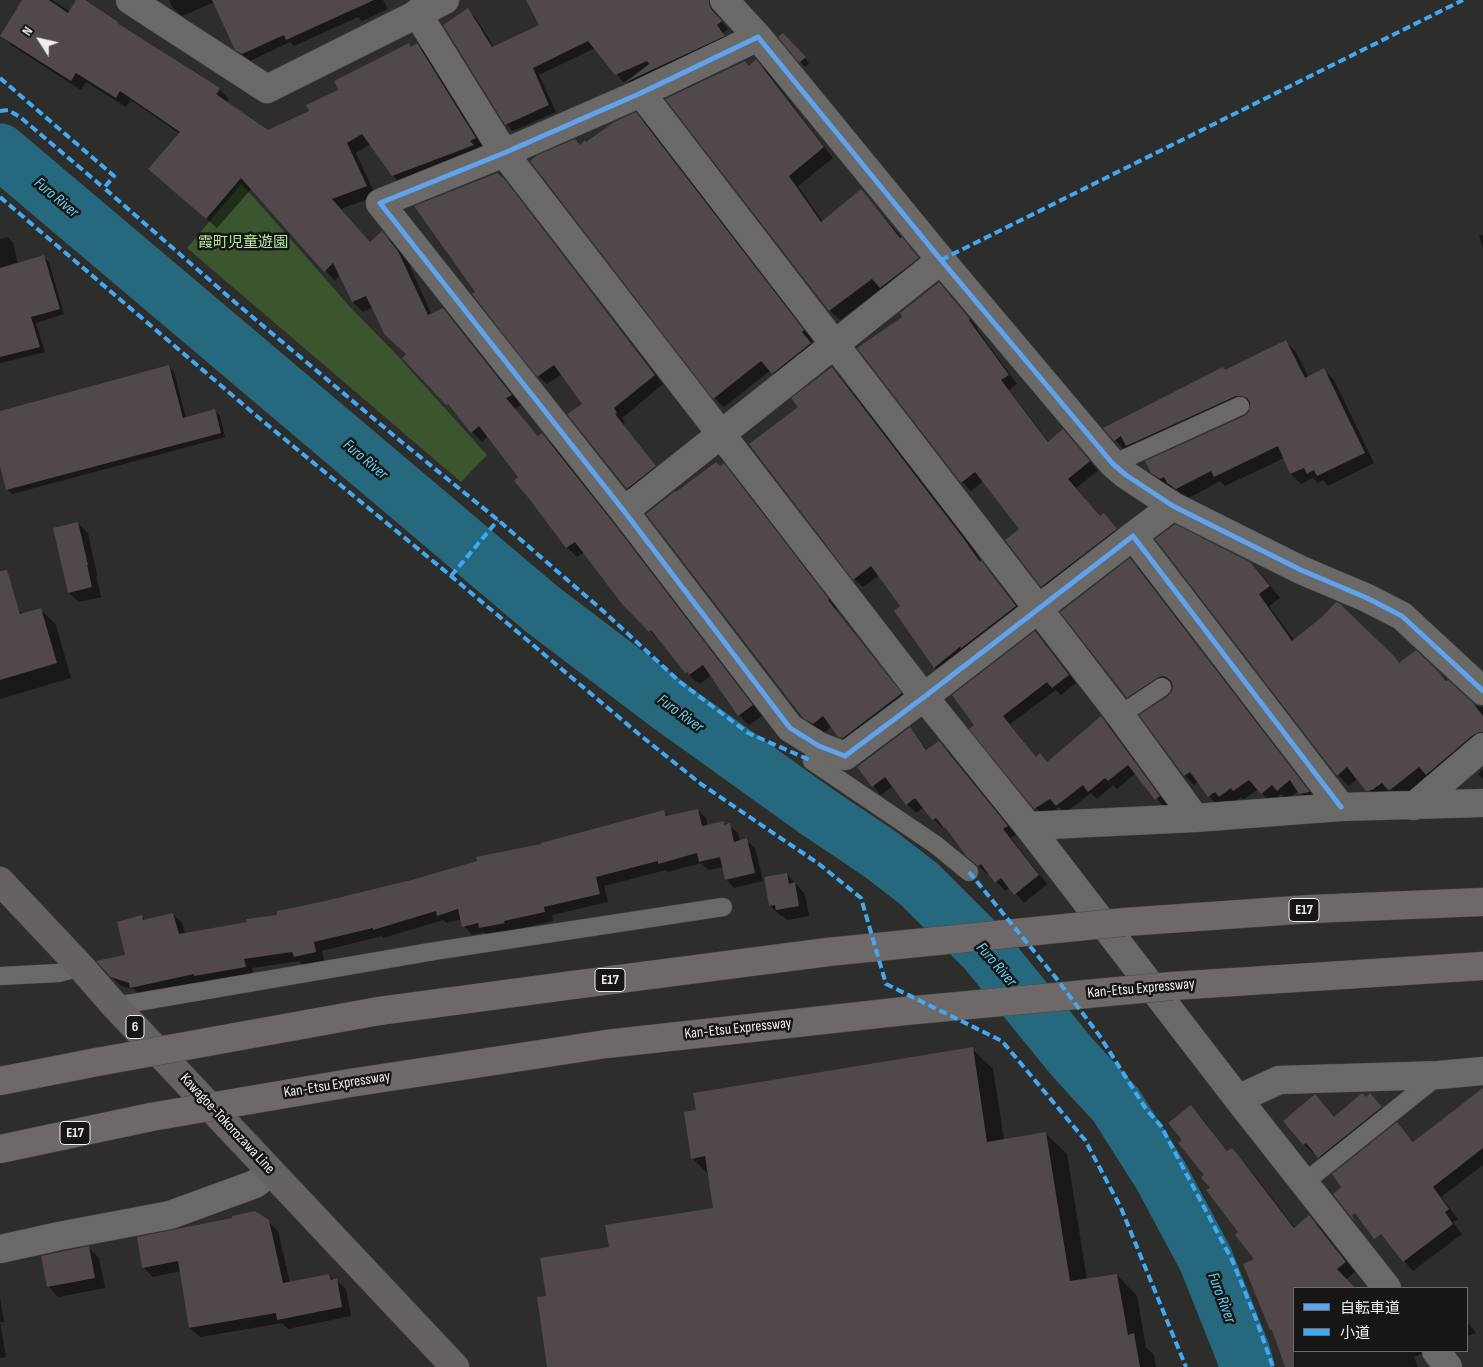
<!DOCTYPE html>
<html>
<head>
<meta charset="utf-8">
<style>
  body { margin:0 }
  #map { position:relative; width:1483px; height:1367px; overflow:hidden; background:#2d2d2c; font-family:"Sofia Sans Condensed","Noto Sans JP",sans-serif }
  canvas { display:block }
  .legend { position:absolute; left:1293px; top:1287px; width:175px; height:65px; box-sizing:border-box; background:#161615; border:1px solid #6c6c6b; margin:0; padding:6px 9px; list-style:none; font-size:15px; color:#eeeeeb }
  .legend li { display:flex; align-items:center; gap:10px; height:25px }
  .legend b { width:25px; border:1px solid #6c6c6b }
  .north { position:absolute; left:15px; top:15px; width:50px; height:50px; -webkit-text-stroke:4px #161615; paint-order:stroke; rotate:305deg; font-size:14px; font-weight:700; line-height:20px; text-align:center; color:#eeeeeb }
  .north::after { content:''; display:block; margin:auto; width:18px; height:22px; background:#eeeeeb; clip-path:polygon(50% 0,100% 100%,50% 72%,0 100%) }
</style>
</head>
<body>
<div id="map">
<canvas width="1483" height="1367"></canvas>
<ul class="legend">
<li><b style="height:6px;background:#60a3ed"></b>自転車道</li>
<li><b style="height:6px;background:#3fa9f5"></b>小道</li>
</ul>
<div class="north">N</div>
</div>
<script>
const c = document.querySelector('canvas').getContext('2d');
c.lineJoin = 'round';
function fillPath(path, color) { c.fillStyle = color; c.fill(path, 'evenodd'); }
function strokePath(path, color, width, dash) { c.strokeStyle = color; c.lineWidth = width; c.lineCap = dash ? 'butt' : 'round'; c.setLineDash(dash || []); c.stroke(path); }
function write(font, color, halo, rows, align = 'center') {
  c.font = font + ' "Sofia Sans Condensed","Noto Sans JP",sans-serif'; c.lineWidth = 5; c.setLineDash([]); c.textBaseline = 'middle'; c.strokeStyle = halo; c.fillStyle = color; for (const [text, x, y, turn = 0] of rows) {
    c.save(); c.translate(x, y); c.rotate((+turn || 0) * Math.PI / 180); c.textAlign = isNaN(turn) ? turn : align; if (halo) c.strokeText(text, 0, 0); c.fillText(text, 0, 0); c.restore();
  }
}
const green = new Path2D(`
  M241,184L257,201L351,308L396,354L487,455L461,482L187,248Z`);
const shadow = new Path2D(`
  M24,0H52L115,41L220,89H218L214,100L220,90L229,99L227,103L268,131L311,112L340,90L409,44L412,48L417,45L427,54L485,148L403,186L393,176L371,144L356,153L376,196L341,209L370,243L382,233L392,242L408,262L432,315L443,310L453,320L521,405L515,409L539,437L542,435L552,444L621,532L762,716L749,725L739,715L712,675L700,684L697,681L696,682L686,672L660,641L623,603L584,552L577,557L567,547L528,495L520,477L488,436L482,442L472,432L457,414L404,358L407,355L373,307L363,312L353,302L340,275L335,281L252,188L217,228L160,179L180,134L131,100L126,107L86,82L81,90L11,45L1,35Z
  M169,0H383L388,9L362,21L358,17L294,46L290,42L250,61L236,49L215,2L182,16L173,8Z
  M527,0H707L716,8V12L719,19L728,29L723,33L731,43L635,89L628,82L634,77L623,82L595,48L539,75L556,112L513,131L506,124L468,10L475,17L494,47L540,25Z
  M783,35L809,63L805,67L780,37Z
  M756,61L766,70L833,158L798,186L823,222L861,191L928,268L891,297L882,288L840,320L830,311L667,99L749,67Z
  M636,114L646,123L813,341L811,342L819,353L783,383L771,370L724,407L714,398L580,146Z
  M506,183L663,384L622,418L625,422L623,424L663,475L636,497L627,488L584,404L562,374L547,384L538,376L477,293Z
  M1483,235V248L1479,236Z
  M8,237L13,243L18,264L44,257L49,262L64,314L36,323L45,352L0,363V239Z
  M939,283L978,328L977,329L1017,384L1009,390L1049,442L1072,440L1098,471L1076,488L1100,517L1112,524L1125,538L1051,595L1042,586L1007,541L1021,529L983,481L971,491L962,482L903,318Z
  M1286,342L1296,352L1309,378L1324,370L1334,380L1374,463L1328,486L1323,480L1318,483L1313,478L1301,484L1291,474L1284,458L1225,486L1220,481L1187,499L1173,487L1171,488L1163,483L1152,472L1245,417L1249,413L1251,405L1246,406L1125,451L1105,428Z
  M169,367L174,372L186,418L215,411L220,416L225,437L12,494L7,489L0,461V412Z
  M832,368L840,376L973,548L982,563L989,570L1024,615L943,675L934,667L902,607L879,575L863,587L854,579L750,444L799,407Z
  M724,465L733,474L837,609L836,610L910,703L849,746L832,726L824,733L814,727L804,717L676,493Z
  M78,523L88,533L97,575H96L101,597L79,602L69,593Z
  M1157,539L1250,563L1262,575L1280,598L1269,606L1294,640L1438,672L1473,705L1483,707V747L1402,801H1379L1358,778L1349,786L1338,775Z
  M1130,560L1139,569L1318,802L1310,803L1298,791L1287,800L1281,794L1271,802L1258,789L1243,800L1241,797L1230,806L1225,801L1218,806L1209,796L1198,782L1194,785L1185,776L1141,715L1169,696L1173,692L1174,686L1166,687L1137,707L1127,697Z
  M17,609L23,614L40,609L56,625L71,678L0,699V614Z
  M1035,633L1043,641L1076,683L1061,695L1056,690L1010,724L1036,757L1048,763L1101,718L1109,726L1167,805L1164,807L1136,773L1117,789L1113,785L1097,799L1091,793L1065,813L1059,807L1044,816L1035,808L971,729L976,726Z
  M909,729L918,738L928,751L939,742L948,751L1016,835L1011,838L1047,884L1024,903L1010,887L1005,891L989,873L987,874L977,865L951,833L944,826L942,828L924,807L916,813L907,804L893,786L881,795L873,786Z
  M1483,769V779L1478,774Z
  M698,810L706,818L708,826L723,823L726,826L729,825L738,833L740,841L746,840L755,848L763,881L734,888L726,879L723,867L708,870L701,863L668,872L666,870L604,886L608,902L552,915L553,921L488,936L484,932L472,935L464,926L462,919L447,923L443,920L383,938L382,936L322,951L324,961L303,965L299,961L252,968L253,975L204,984L202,982L140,996L134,989L121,986L112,977L126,956L142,917L146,921L173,914L182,923L185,934L279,916L664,811L669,816Z
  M787,874L805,894L809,916L787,920L783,916H781L770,906Z
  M972,1049L993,1069L1004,1140L1046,1134L1067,1154L1087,1280L1117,1275L1137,1296L1146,1347L1154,1355L1156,1367H571L548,1297L610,1248L715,1209L710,1176L692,1158Z
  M1483,1089V1165L1441,1197L1458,1219L1453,1222L1462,1234L1413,1271L1404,1261L1397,1123L1414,1142Z
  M1370,1095L1390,1117L1322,1158L1315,1151L1313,1153L1304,1144L1324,1105L1335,1118Z
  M1191,1107L1201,1117L1228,1152L1232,1150L1248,1167L1296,1229L1309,1217L1319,1226L1355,1272L1335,1288H1294V1321L1279,1333L1256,1260L1184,1140Z
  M268,1221L278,1231L290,1283L329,1275L334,1280H336L346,1289L351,1316L288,1329L282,1323L200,1337L190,1328L181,1271L153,1277L143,1267Z
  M89,1248L99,1258L105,1288L58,1297L48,1286Z
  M0,1298L4,1322H0L6,1357L0,1358Z
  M1467,1321L1476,1333L1467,1336Z
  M1294,1338V1351H1429L1414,1357L1418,1367H1287L1279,1346Z`);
const river = new Path2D(`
  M0,151L543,610L671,707L816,811L880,854L919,884L984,949L1072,1057L1116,1105L1161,1176L1206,1260L1243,1353L1247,1367`);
const building = new Path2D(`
  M22,0H49L68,13L76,0H85L118,22L117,23L220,88L216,94L268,130L309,111L306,105L338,90L334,81L409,43L411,47L417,43L476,138L470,141L474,145L392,176L362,134L347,143L367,186L332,199L370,242L382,231L398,251L428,315L443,308L512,395L506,398L538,436L542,433L612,521L753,705L738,716L703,665L689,675L687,672L685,673L651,630L649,632L622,604L575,542L566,548L527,496L514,481L518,477L479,426L471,433L448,404L446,405L402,358L406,354L385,335L366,296L352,302L333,263L324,272L241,178L206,219L148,169L180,132L120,91L116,98L76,73L71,81L0,36Z
  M212,0H374L286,40L284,35L242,54L235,50Z
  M526,0H709V4L712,10L722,21L717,25L725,36L626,82L649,64L647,61L615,75L588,41L533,68L549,105L505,125L443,25L468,8L492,47L539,25Z
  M783,33L806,57L799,63L778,37Z
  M756,59L824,147L789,176L821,222L861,189L900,238L902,237L919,258L880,288L872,279L829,311L665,99L745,61L749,66Z
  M636,112L804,330L802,332L811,343L772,374L761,361L713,399L530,161L537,155L575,139L580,145L585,140L586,142L614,122Z
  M497,173L506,181L655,375L614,408L617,413L615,414L656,466L627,489L567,414L582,404L554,365L537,377L472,294L475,292L414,206Z
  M44,255L60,309L31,317L40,347L0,357V268Z
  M939,282L970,319L969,320L1009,375L1001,380L1048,442L1063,429L1090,461L1068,479L1100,516L1104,513L1117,529L1041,587L1005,540L1019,529L975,472L961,483L857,348L902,317L900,313Z
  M1286,340L1305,378L1324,368L1365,453L1317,476L1314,470L1307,474L1304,468L1290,474L1278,446L1214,477L1211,471L1176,489L1167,483L1164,477L1160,479L1151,473L1145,461L1244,416L1248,413L1250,407V402L1247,398L1241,396H1236L1126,446L1121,436L1114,441L1103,428L1223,367L1225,370Z
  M169,365L183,418L215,409L221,433L6,490L0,466V411Z
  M832,367L964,539L980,562L981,560L1016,606L960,649L961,646L934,668L894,611L900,606L871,566L853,580L749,444L798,407L791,398Z
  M716,462L720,466L724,463L829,599L828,600L902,693L843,738L838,737L823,716L813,724L803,718L646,514L675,491L676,492Z
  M78,522L88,565H87L92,587L68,593L53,528Z
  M1175,524L1250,562L1270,586L1259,594L1292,641L1322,617L1336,602L1339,603L1395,657L1399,663L1416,650L1438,671L1446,681L1448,680L1473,703L1483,716V732H1480L1473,735L1426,775L1419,767L1390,790H1388L1382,783L1372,790L1366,791L1347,767L1337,776L1155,539Z
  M1130,558L1310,792L1299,794L1290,780L1277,791L1272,785L1261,794L1249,780L1233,791L1231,788L1219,797L1215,792L1208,797L1190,772L1184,776L1139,715L1168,696L1172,691L1173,687L1171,681L1166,677L1162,676L1157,678L1127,698L1060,612Z
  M7,570L20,614L41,608L57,663L0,680V571Z
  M1035,631L1069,675L1052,688L1047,682L1003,716L1036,757L1040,753L1047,762L1101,716L1160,796L1155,800L1128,765L1108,781L1105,778L1088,792L1083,785L1056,806L1050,799L1034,809L969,729L974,725L952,695Z
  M910,727L926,750L939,741L1008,826L1003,829L1039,875L1014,895L1001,878L995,883L981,864L978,866L967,857L945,827L944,828L936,818L932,820L915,798L906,805L885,777L872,787L857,767Z
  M698,809L702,826L724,821V825L730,823L734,842L747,838L755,873L725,880L720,857L699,862L697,853L658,864V861L596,877L600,894L544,907L545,912L504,921L505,923L479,928L478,923L462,927L458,909L437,916L436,911L373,930V928L314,942L316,952L294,957L292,952L244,959L246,967L194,976V974L130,988L129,983L111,977L96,961L125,955L117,922L142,915L143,920L173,913L179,934L247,922L246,919L277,915V911L325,901L411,880L477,861L476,857L541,844V843L664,810L666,816Z
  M787,873L789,884L795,882L799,906L776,910L775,905L769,906L764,877Z
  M973,1047L987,1142L1046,1132L1070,1281L1117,1274L1128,1335L1134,1333L1140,1367H547L537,1297L546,1296L540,1258L609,1247L605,1225L713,1208L705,1156L691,1159L684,1112L696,1110L693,1093Z
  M1483,1088V1148L1433,1187L1449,1209L1445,1212L1453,1224L1403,1262L1381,1234L1374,1239L1355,1213L1352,1215L1355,1222L1333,1194L1341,1187L1332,1174L1397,1122L1413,1142Z
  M1362,1093L1366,1097L1370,1093L1382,1107L1318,1158L1306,1143L1303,1145L1283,1121L1314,1095L1315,1094L1334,1117Z
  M1191,1105L1227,1151L1232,1148L1238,1155L1294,1228L1309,1215L1346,1262L1337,1269L1355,1288H1294V1367H1285L1272,1330H1270L1243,1264L1254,1259L1235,1235L1238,1232L1206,1190L1210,1188L1201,1177L1204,1175L1178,1143L1182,1140L1168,1123Z
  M255,1211L269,1220L283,1283L329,1274L331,1280L337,1278L342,1307L277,1320L276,1313L189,1328L178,1261L142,1268L137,1237L232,1218V1216Z
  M89,1246L95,1278L47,1287L41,1256Z`);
const lane = new Path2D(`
  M1113,464L1240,406
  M1120,715L1162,687
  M819,746L812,761L936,845L969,872
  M0,976L58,973L81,967
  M115,1006L435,951L723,907
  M1305,1182L1439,1075`);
const street = new Path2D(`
  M130,0L267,89L445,0
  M724,0L758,37
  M417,13L504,153L924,697L1028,826L1238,1099L1387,1288
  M641,93L1120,715L1195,818
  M624,511L941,260
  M1133,536L1173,506
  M1414,806L1483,747
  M1341,807L1133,536L924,697L845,756L819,746L790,728L624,511L380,203L504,153L641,93L758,37L941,260L1113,464L1126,475L1173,506L1301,570L1367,598L1402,616L1483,691
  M1028,826L1195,818L1341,807L1483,803
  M1238,1099L1279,1080L1439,1075L1483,1071
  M0,1249L59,1236L170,1215L255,1184L271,1172
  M1436,1351L1448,1367`);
const primary = new Path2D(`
  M0,881L81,967L115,1006L455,1367`);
const highway = new Path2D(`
  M1125,922L1311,909L1483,902
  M1172,986L1483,966
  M0,1081L97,1062
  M0,1149L151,1117`);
const highwayBridge = new Path2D(`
  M97,1062L379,1011L573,985L828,952L1125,922
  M151,1117L350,1083L606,1044L905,1011L1172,986`);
const quiet = new Path2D(`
  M0,78L114,176L104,188L237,304L398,439L498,520L602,610L680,682L748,733L812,761
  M0,111L8,110L20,117L104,188
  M0,197L259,418L451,576L640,735L701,784L819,864L861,898L886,984L1002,1041L1085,1140L1121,1208L1186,1367
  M941,260L1463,0
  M451,576L498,520
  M969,872L1056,978L1099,1035L1146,1109L1161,1126L1233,1262L1256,1319L1273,1367`);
const cycleway = new Path2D(`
  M1341,807L1133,536L924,697L845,756L819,746L790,728L624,511L380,203L504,153L641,93L758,37L941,260L1113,464L1126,475L1173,506L1301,570L1367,598L1402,616L1483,691`);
const shields = [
  [1304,910,30],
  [610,980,30],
  [135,1027,18],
  [75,1133,30]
];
const shieldNames = [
  ["E17",1304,910],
  ["E17",610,980],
  ["6",135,1027],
  ["E17",75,1133]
];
const parkNames = [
  ["霞町児童遊園",243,243]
];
const streetNames = [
  ["Kan-Etsu Expressway",1141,989,-5],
  ["Kan-Etsu Expressway",738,1029,-6],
  ["Kan-Etsu Expressway",337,1085,-9],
  ["Kawagoe-Tokorozawa Line",227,1124,47]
];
const waterNames = [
  ["Furo River",56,198,40],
  ["Furo River",365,460,40],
  ["Furo River",680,714,36],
  ["Furo River",996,965,49],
  ["Furo River",1221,1298,69]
];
fillPath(green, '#3b552f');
fillPath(shadow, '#0007');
strokePath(river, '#26687e', 55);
fillPath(building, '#50484a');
strokePath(lane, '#494948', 19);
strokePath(street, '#494948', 29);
strokePath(primary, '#494948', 29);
strokePath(highway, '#494948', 29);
strokePath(lane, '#6a6968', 18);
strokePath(street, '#6a6968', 28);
strokePath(primary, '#666263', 28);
strokePath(highway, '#6e6869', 28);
strokePath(highwayBridge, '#494948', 29, []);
strokePath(highwayBridge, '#6e6869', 28);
strokePath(quiet, '#3fa9f5', 4, [8, 4]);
strokePath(cycleway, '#60a3ed', 5);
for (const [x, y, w] of shields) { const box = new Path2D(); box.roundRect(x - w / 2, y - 11.5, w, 23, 4); c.fillStyle = '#161615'; c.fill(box); strokePath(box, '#eeeeeb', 1); }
write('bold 14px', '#eeeeeb', null, shieldNames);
write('15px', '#b4e79f', '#161615', parkNames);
write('15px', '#eeeeeb', '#161615', streetNames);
write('italic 16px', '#64cef2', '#161615', waterNames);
</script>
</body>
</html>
